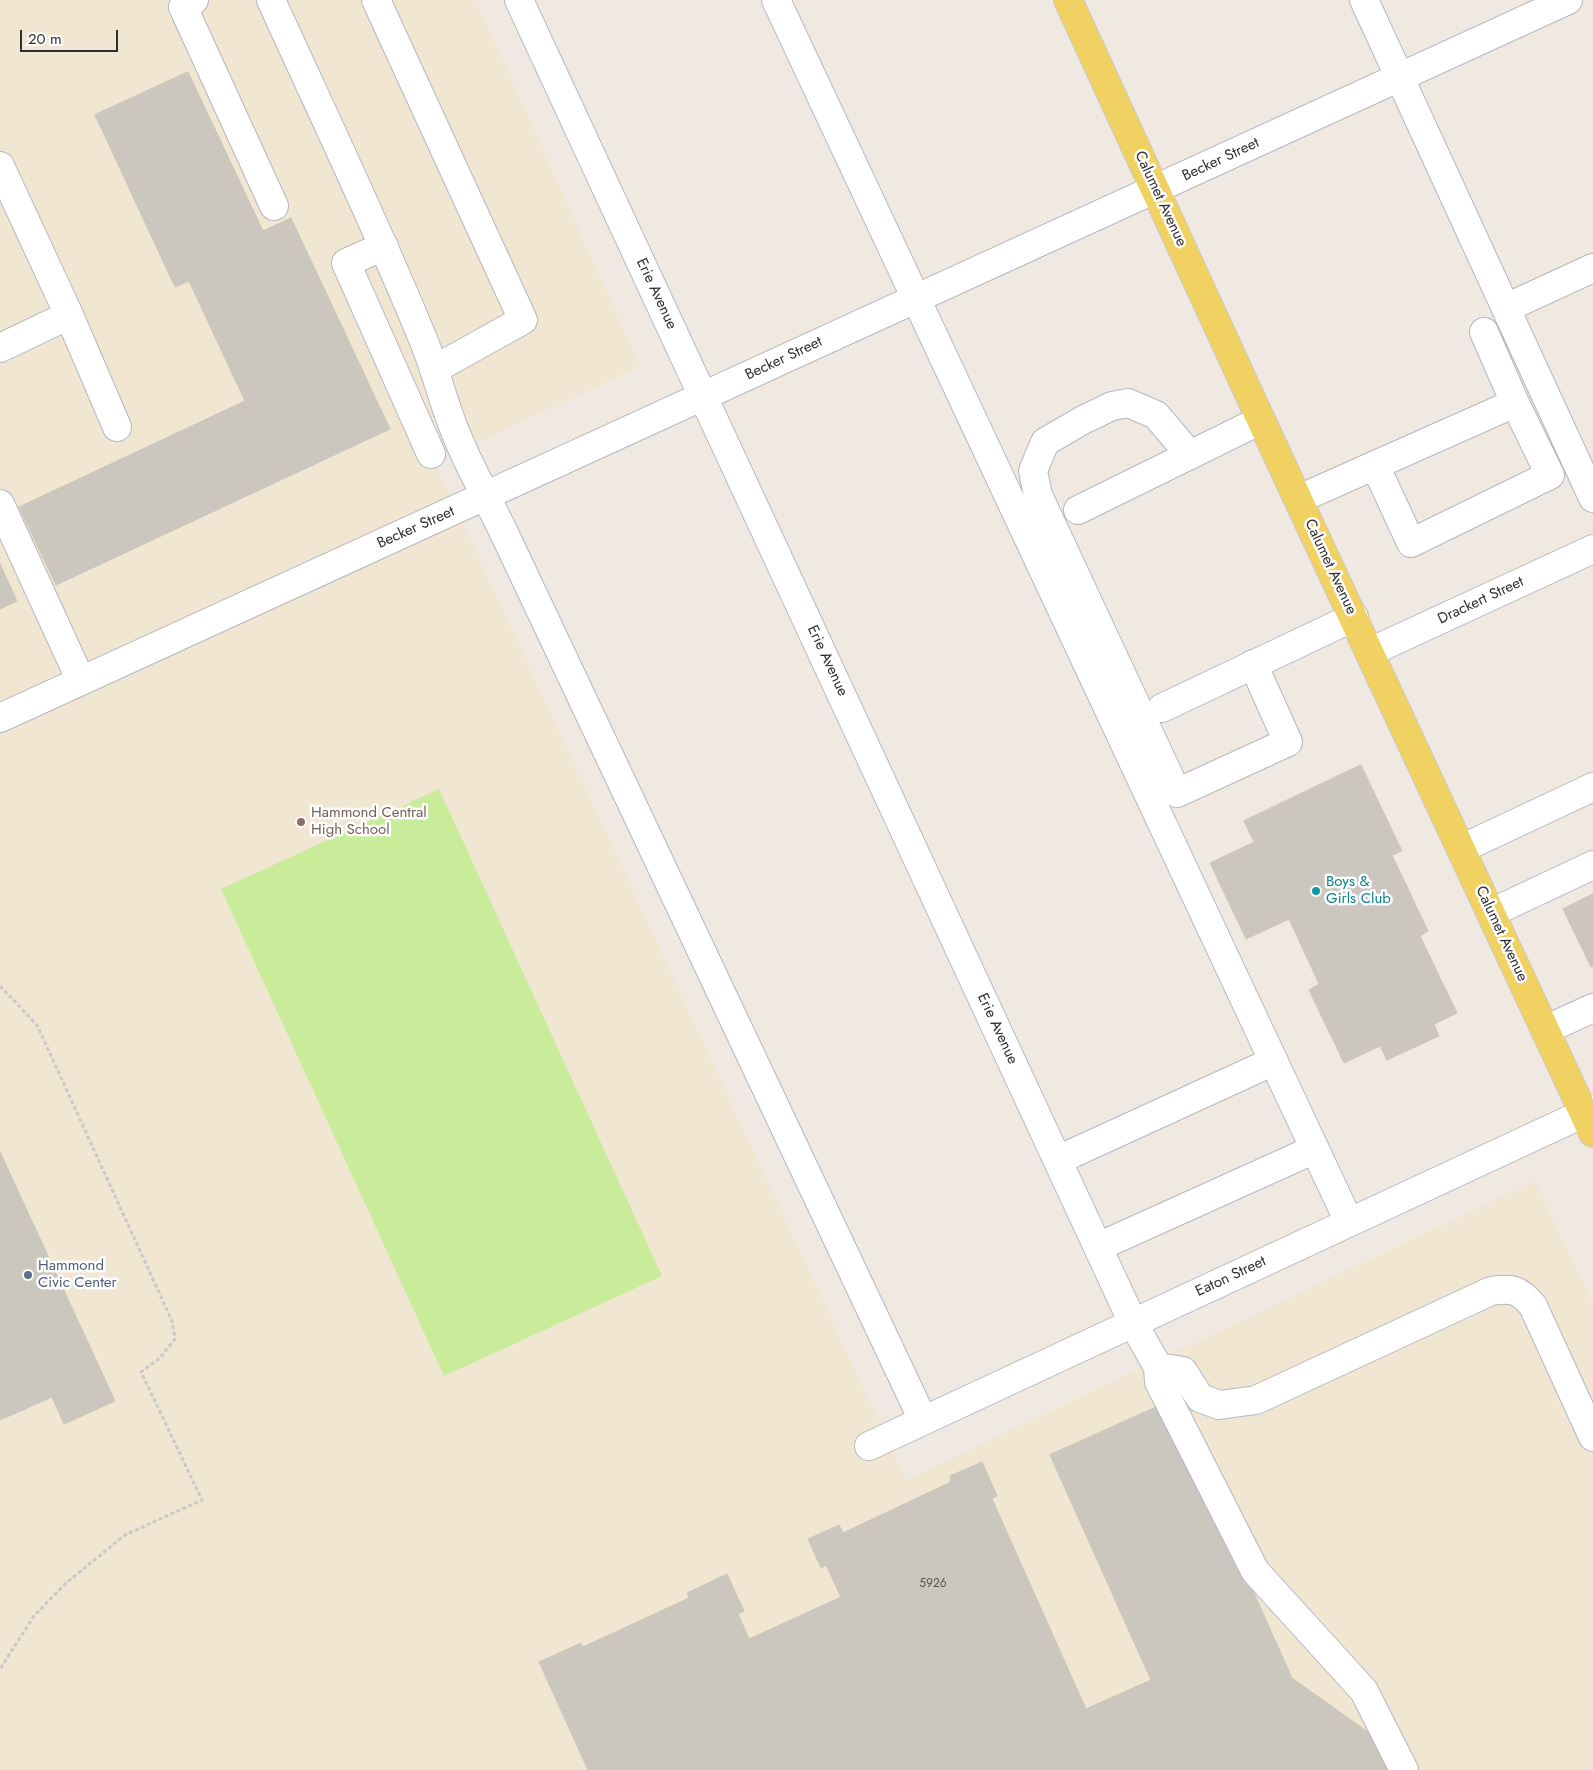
<!DOCTYPE html>
<html>
<head>
<meta charset="utf-8">
<style>
  body { margin:0 }
  #map { position:relative; width:1593px; height:1770px; overflow:hidden; background:#efe9e1; font-family:Jost,sans-serif }
  canvas { display:block }
  .scale { position:absolute; left:20px; top:30px; width:98px; height:22px; box-sizing:border-box; border:2px solid #2e2e2e; border-top:0; padding-left:6px; font-size:15px; line-height:18px; white-space:nowrap; color:#2e2e2e; -webkit-text-stroke:4px #fff; paint-order:stroke }
</style>
</head>
<body>
<div id="map">
<canvas width="1593" height="1770"></canvas>
<div class="scale">20 m</div>
</div>
<script>
const c = document.querySelector('canvas').getContext('2d');
c.lineJoin = 'round';
function fillPath(path, color) { c.fillStyle = color; c.fill(path, 'evenodd'); }
function strokePath(path, color, width, dash) { c.strokeStyle = color; c.lineWidth = width; c.lineCap = dash ? 'butt' : 'round'; c.setLineDash(dash || []); c.stroke(path); }
function write(font, color, halo, rows, align = 'center') {
  c.font = font + ' Jost,sans-serif'; c.lineWidth = 5; c.setLineDash([]); c.textBaseline = 'middle'; c.strokeStyle = halo; c.fillStyle = color; for (const [text, x, y, turn = 0] of rows) {
    c.save(); c.translate(x, y); c.rotate((+turn || 0) * Math.PI / 180); c.textAlign = isNaN(turn) ? turn : align; if (halo) c.strokeText(text, 0, 0); c.fillText(text, 0, 0); c.restore();
  }
}
const education = new Path2D(`
  M0,0H476L640,366L435,463L906,1480L1535,1181L1593,1303V1770H0Z`);
const pitch = new Path2D(`
  M439,789L662,1276L444,1376L221,889Z`);
const building = new Path2D(`
  M188,72L263,231L291,218L390,429L56,585L19,507L245,401L189,281L175,287L95,115Z
  M0,564L17,601L0,609Z
  M1361,765L1402,851L1392,855L1428,931L1420,936L1457,1013L1434,1024L1439,1036L1387,1060L1380,1046L1344,1063L1309,990L1319,984L1289,919L1246,939L1210,863L1254,842L1244,821Z
  M1593,894V966L1591,967L1563,909Z
  M0,1152L115,1401L64,1424L52,1397L0,1420Z
  M1168,1402L1292,1678L1372,1735L1392,1770H588L539,1662L581,1643L583,1647L689,1598L687,1593L727,1574L744,1611L738,1614L749,1639L841,1597L826,1565L821,1568L808,1539L839,1525L843,1533L951,1482L950,1476L982,1462L997,1496L992,1499L1086,1709L1151,1680L1050,1455Z`);
const path = new Path2D(`
  M0,986L37,1025L172,1321L175,1339L160,1358L141,1372L202,1500L125,1535L66,1583L34,1616L0,1669`);
const minor = new Path2D(`
  M194,0L183,7L274,206
  M271,0C321,110 374,220 420,332C432,359 439,387 449,415C463,456 486,495 505,535L923,1420
  M376,0L523,320L435,369
  M519,0L1133,1323L1158,1367L1159,1382L1255,1571L1364,1691L1404,1770
  M776,0C965,408 1161,814 1349,1222
  M1364,0L1593,498
  M0,166L69,315L0,348
  M384,246L346,263L431,454
  M1506,308L1593,268
  M69,315L117,427
  M1484,332L1515,403
  M1190,455L1156,415L1128,403L1112,406L1083,420L1045,442L1033,471L1038,495L1177,793L1288,742L1253,664
  M1299,499L1515,403L1550,475L1411,543L1375,465
  M0,504L81,681
  M1078,510L1261,420
  M1370,652L1593,549
  M1162,708L1354,617
  M0,718L1568,0
  M1461,849L1593,787
  M1491,913L1593,865
  M1545,1030L1593,1008
  M1058,1160L1274,1061
  M1098,1247L1315,1149
  M1158,1367L1183,1371L1200,1398L1219,1405L1256,1400L1491,1291C1512,1288 1519,1289 1533,1306L1593,1437
  M869,1446L1593,1109`);
const major = new Path2D(`
  M1068,0L1261,420L1593,1133`);
const markers = [
  [301,822,5,"#8d6e63"],
  [1316,891,5,"#0f9aa8"],
  [28,1275,5,"#5c6f8a"]
];
const numberNames = [
  ["5926",933,1584]
];
const streetNames = [
  ["Becker Street",1221,160,-25],
  ["Calumet Avenue",1160,199,65],
  ["Erie Avenue",656,294,65],
  ["Becker Street",784,359,-25],
  ["Becker Street",416,528,-24],
  ["Calumet Avenue",1330,567,65],
  ["Drackert Street",1481,601,-25],
  ["Erie Avenue",827,661,65],
  ["Calumet Avenue",1501,934,65],
  ["Erie Avenue",997,1029,65],
  ["Eaton Street",1231,1277,-25]
];
const educationNames = [
  ["Hammond Central",311,813],
  ["High School",311,830]
];
const cultureNames = [
  ["Boys &",1326,882],
  ["Girls Club",1326,899]
];
const serviceNames = [
  ["Hammond",38,1266],
  ["Civic Center",38,1283]
];
fillPath(education, '#f0e6d1');
fillPath(pitch, '#c9ec9a');
fillPath(building, '#cbc7bf');
strokePath(building, '#cbc5ba', 1);
strokePath(minor, '#b4b7c1', 30);
strokePath(major, '#c9c9c9', 30);
strokePath(path, '#c9c9c9', 3, [4, 2.5]);
strokePath(minor, '#fff', 28);
strokePath(major, '#f2d163', 28);
for (const [x, y, r, color] of markers) { const dot = new Path2D(); dot.arc(x, y, r, 0, 2 * Math.PI); c.fillStyle = color; c.fill(dot); strokePath(dot, '#fff', 2); }
write('12px', '#555452', null, numberNames);
write('15px', '#2e2e2e', '#fff', streetNames);
write('15px', '#785e54', '#fff', educationNames, 'left');
write('15px', '#0d838f', '#fff', cultureNames, 'left');
write('15px', '#4e5e75', '#fff', serviceNames, 'left');
</script>
</body>
</html>
